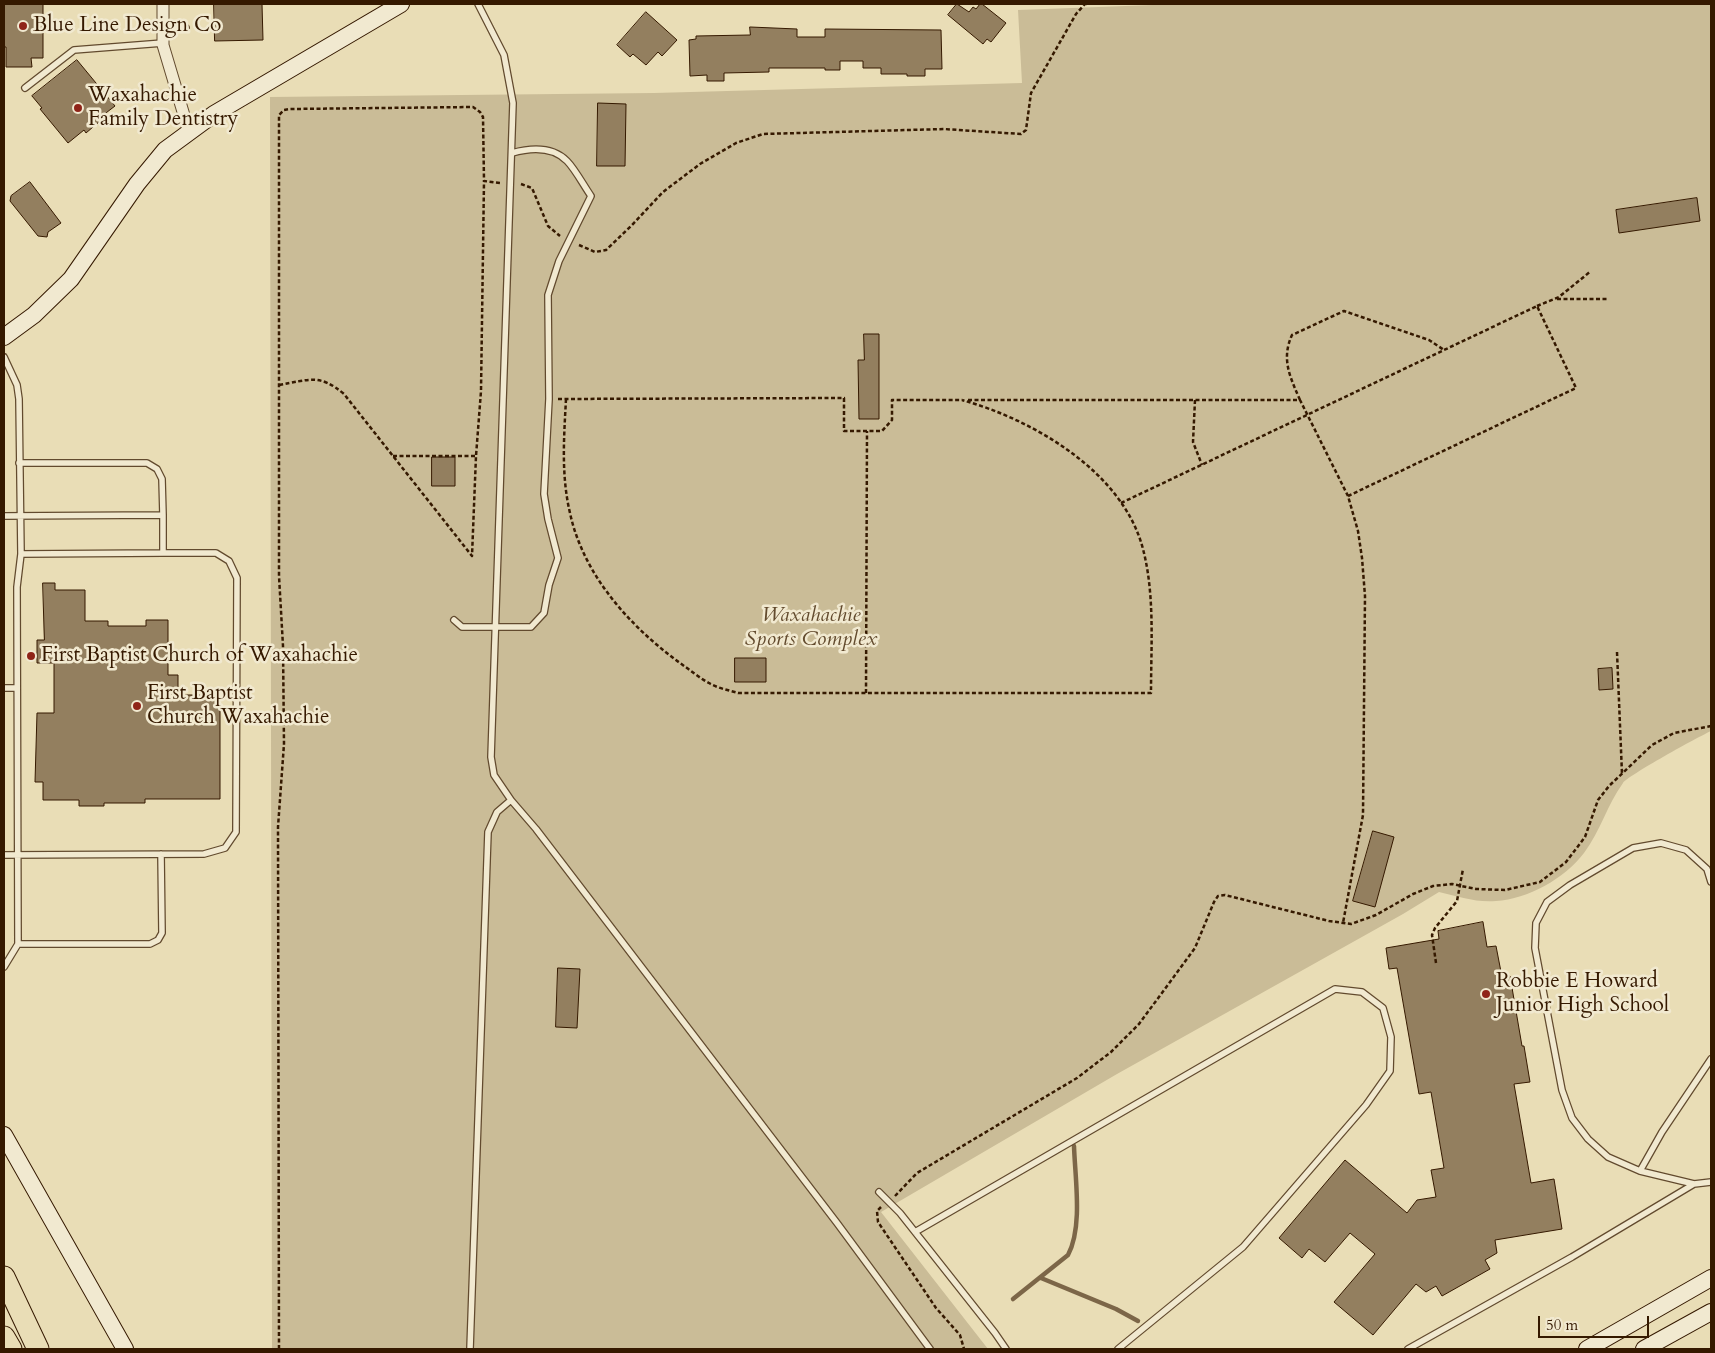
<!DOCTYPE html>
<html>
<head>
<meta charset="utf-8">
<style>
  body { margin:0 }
  #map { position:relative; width:1715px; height:1353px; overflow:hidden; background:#e9ddb6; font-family:Cardo,serif }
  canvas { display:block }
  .frame { position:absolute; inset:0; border:5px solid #351900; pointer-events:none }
  .scale { position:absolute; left:1538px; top:1316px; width:111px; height:22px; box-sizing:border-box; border:2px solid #351900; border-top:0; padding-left:6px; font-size:15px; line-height:18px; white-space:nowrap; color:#351900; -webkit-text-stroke:4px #f1e9d0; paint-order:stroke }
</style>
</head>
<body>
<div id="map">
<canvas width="1715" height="1353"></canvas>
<div class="frame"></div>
<div class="scale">50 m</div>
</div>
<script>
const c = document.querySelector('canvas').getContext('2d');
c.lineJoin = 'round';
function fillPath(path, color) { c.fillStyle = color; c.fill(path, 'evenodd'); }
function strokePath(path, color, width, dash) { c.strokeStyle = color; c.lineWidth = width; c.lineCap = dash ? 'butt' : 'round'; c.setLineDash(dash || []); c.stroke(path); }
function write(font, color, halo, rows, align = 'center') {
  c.font = font + ' Cardo,serif'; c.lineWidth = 5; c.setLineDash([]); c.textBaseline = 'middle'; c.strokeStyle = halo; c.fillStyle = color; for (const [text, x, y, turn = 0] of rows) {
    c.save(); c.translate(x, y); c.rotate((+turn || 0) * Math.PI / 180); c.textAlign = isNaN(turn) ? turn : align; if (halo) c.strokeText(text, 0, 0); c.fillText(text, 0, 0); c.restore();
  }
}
const green = new Path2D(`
  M1179,4H1711V731C1700,736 1627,776 1623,783C1607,805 1600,832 1584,853C1564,879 1528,899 1496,901C1477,903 1457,896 1439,892L1403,914L1117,1074L881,1212L988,1349H272L270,97L654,93L1022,83L1018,10Z`);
const stream = new Path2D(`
  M1041,1278L1116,1309L1138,1321
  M1013,1299L1068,1255C1083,1227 1075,1178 1074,1146`);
const building = new Path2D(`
  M4,4H43V58H31L32,67H6V47H4Z
  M214,4H262L263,40L215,41Z
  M957,4L969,12L973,7L976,9L980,4H982L1006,23L991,42L987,39L983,44L948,15Z
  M646,12L677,40L662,56L658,52L646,65L633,54L630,57L617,45Z
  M750,27L797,29V37H825V29L941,30L942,69H925V76H907V74H881V68H863V61H840V70H825V68H769V72L724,73V81H707V75L690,76L689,40L696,39V36L750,35Z
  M77,60L115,106L98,119L100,121L86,133L84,130L68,143L40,109L42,108L32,96Z
  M598,103L626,104L625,166H597Z
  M30,182L61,223L48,232L47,237L38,236L10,201L11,196Z
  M1697,198L1700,221L1619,233L1616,210Z
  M864,334H879V419H859L858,360H864Z
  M432,457H455V486H432Z
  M43,583H55V590H85V621H108V626H146V620H168V675H178V695H200V698H220V799H145V803H104V806H79V800H43V782H35L37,713H54V663H37V640H44Z
  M735,658H766V682H735Z
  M1612,668L1613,689L1599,690L1598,669Z
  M1373,831L1394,837L1375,907L1353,901Z
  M1483,922L1487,947L1496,946L1502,977L1510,976L1522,1046H1524L1530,1082L1514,1084L1531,1183L1554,1179L1562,1229L1495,1240L1497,1253L1485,1260L1490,1269L1442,1296L1436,1286L1426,1292L1416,1284L1373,1335L1334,1302L1375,1254L1350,1233L1325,1262L1309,1249L1302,1258L1279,1238L1345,1160L1407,1213L1417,1200L1436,1197L1431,1170L1444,1168L1431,1092L1419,1094L1397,968L1389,969L1386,948L1439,939L1438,931Z
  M558,968L580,969L577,1028L556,1027Z`);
const path = new Path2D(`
  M521,184L532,188L548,226L560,236
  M579,245L595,252L606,250L632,225L663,192L700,164L736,143L763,134L944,129L1021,134L1026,130L1031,93L1076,14L1085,4H1087
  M1557,299H1608
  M1537,306L1559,297L1591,271
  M279,385C309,380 319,373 344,394L472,556L476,456L481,391L484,181
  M558,399L844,398V431H882L892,420V400H962
  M566,399C564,437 561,475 570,513C584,578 634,631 687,668C694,673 701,679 709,683C717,688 728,690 738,693H1151C1151,646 1155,595 1143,549C1123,472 1034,420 962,400
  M968,400H1300L1348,496
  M1195,400L1193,442L1202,465
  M1300,400C1290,377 1281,359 1292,335L1344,311L1429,340L1444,350
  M393,456H476
  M1121,503L1537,306L1576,388L1348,496L1358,531L1362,558L1365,596L1363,815L1343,923
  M1617,652L1622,774
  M866,693L867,431
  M1436,963L1432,935L1435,928L1457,901L1463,869
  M895,1196L917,1173L1077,1078L1111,1052L1139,1024L1195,948L1214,902L1218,896L1225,895L1329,921L1351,924L1376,915L1413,894L1433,886L1452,884L1476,889L1505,890L1540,882L1566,862L1585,837L1598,800L1609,786L1652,745L1674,733L1711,726
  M881,1207L877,1211L878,1222L936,1308L960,1335L964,1349
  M279,1349L278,827L284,744L283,646L279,576V115L284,110L290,109L473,107L480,112L483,117L484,181L500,183`);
const lane = new Path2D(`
  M163,29L186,28
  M25,88L74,50L163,43
  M4,357L17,385L19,399L21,554L17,587L18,944L4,967
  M19,463H147L157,469L162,479L163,515
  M4,516L163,515V553H216L229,561L237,578L236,832L225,848L204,854L4,855
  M21,554L163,553
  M454,620L462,627H531L544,613L549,585L558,558L548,519L544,494L549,399L548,295L559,261L591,196C584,186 575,169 567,161C552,146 530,148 512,153
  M4,688H17
  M511,800L536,829L837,1223L930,1349
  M18,944H150L158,940L162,933L161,854
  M1640,1171L1662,1132L1711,1059
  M1694,1184L1640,1171L1608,1157L1588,1139L1572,1118L1562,1090L1535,948L1536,923L1547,902L1570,885L1633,848L1661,843L1686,850L1707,869L1711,882
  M879,1192L900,1213L995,1333L1006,1349
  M915,1232L1335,989L1362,992L1383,1008L1391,1037L1390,1071L1366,1105L1243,1247L1118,1349
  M470,1349L488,832L497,812L511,800L494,775L491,757L513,103L504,55L478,4
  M1408,1349L1572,1257L1694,1184L1711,1182`);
const street = new Path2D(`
  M163,4V45L189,132`);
const secondary = new Path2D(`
  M4,337L34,315L71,279L137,184L165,150L214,114L401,4
  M4,1135L125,1349
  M1587,1349L1711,1278
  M1644,1349L1711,1312`);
const highway = new Path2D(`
  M4,1277L38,1349
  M4,1337L11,1349`);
const markers = [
  [23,26,5,"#8f2418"],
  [78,108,5,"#8f2418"],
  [31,656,5,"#8f2418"],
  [137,706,5,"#8f2418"],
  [1486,994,5,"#8f2418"]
];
const poiNames = [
  ["Blue Line Design Co",33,26],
  ["Waxahachie",88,96],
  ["Family Dentistry",88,120],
  ["First Baptist Church of Waxahachie",41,656],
  ["First Baptist",147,694],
  ["Church Waxahachie",147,718],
  ["Robbie E Howard",1496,982],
  ["Junior High School",1496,1006]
];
const parkNames = [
  ["Waxahachie",811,616],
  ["Sports Complex",811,640]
];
fillPath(green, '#cabc97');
strokePath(stream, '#7c6648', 4.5);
fillPath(building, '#937f5f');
strokePath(building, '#351900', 1);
strokePath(lane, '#624a2e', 8);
strokePath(street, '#624a2e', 13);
strokePath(secondary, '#351900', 18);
strokePath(highway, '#351900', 23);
strokePath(path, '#351900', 2.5, [4, 2.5]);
strokePath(lane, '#f1e9d0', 5.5);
strokePath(street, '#f1e9d0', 11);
strokePath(secondary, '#f1e9d0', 16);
strokePath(highway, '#e9ddb6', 21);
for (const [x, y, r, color] of markers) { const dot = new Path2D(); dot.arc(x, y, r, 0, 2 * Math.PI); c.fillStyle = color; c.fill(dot); strokePath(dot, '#f1e9d0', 2); }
write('21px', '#351900', '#f1e9d0', poiNames, 'left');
write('italic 21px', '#624a2d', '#f1e9d0', parkNames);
</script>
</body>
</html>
